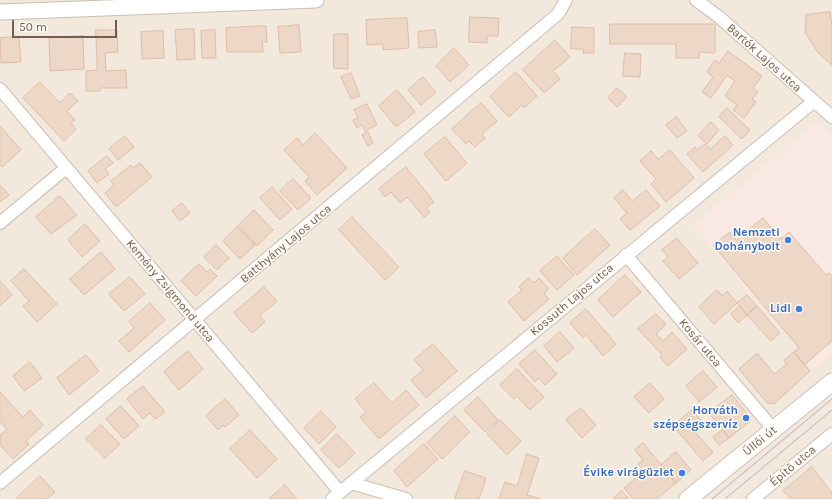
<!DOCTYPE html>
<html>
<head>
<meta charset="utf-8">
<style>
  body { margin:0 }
  #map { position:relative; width:832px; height:499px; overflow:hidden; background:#fbf5ed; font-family:Karla,sans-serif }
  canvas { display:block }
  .scale { position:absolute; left:12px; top:20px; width:105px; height:18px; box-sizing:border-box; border:2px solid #745e51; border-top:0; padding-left:5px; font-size:12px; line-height:14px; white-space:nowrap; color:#745e51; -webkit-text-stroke:3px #fdf9f3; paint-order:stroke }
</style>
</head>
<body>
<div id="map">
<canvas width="832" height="499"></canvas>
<div class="scale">50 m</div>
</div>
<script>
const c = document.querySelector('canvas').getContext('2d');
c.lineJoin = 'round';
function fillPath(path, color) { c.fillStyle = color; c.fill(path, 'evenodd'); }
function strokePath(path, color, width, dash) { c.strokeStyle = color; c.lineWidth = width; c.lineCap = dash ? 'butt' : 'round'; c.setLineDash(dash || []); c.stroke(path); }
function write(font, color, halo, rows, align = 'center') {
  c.font = font + ' Karla,sans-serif'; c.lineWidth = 3; c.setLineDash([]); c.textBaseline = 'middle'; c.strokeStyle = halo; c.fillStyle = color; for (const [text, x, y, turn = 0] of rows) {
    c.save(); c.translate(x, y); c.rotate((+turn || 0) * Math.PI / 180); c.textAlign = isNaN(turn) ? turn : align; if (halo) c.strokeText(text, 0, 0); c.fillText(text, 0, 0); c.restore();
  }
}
const residential = new Path2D(`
  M0,0H832V499H0Z`);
const commercial = new Path2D(`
  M817,121L832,135V354L816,369L693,225Z`);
const building = new Path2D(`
  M830,12L832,25V65L819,54L805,32L806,15Z
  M470,17L499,18L498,36H487V43L469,42Z
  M407,18L409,48L383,50V44L367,45L366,20Z
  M610,24H715V53L700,52L699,58H676V44H610Z
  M299,25L301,52L280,53L278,27Z
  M266,26L267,42H262L263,52H227L226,28Z
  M572,27L594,28V53H583L584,49H571Z
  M194,29L195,59L177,60L175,30Z
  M96,30H117L118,52L105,53L106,71L126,70L127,88H100V91H86V71L97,70Z
  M215,30L216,58H202L201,31Z
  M435,30L437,47L419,48L418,32Z
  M163,31L164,58L142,59L141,32Z
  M334,34H348V69L334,68Z
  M83,36L84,69L50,71L49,38Z
  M19,37L21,62L1,63L0,38Z
  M555,40L570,57L553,71L560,79L544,93L523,70Z
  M454,48L469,65L450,82L436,66Z
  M728,51L762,76L753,88L758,92L752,99L756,102L744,118L733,110L737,105L725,96L735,81L727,75L711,98L702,92L713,77L707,72L715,60L719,63Z
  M625,53L641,54L640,77L623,76Z
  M516,72L537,96L524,108L522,105L509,117L490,97Z
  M351,73L360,96L351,99L341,77Z
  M423,77L436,92L421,105L408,90Z
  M40,82L60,103L70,93L78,101L67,111L75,120L71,123L76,129L64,141L23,98Z
  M617,88L627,97L617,107L608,98Z
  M397,90L415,112L396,127L379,106Z
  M481,103L497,121L482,134L485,138L475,147L469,141L466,144L452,129Z
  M367,104L377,125L367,130L373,143L368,146L362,135L366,133L362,125L357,128L353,120L358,118L354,110Z
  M727,108L750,130L742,139L719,117Z
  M677,117L687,131L677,138L666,125Z
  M711,122L719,130L707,144L698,136Z
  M0,126L21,150L2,167L0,165Z
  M315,133L347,168L317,195L305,181L309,177L284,150L297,138L303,145Z
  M125,136L134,147L118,160L109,149Z
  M725,136L733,145L703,172L687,154L695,147L697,150L705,144L710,149Z
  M445,137L467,163L446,181L424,154Z
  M670,150L694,178L666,202L651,184L656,179L640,161L651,151L658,159Z
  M107,156L113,163L105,169L109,174L97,183L88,171Z
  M140,163L152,177L116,207L105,193L114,185L111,181L131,165L133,168Z
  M406,167L434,202L426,208L430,212L424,217L407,197L400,203L391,192L385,197L379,189Z
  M293,179L311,198L298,210L280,191Z
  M0,185L9,195L0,202Z
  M272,187L292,209L280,220L260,198Z
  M623,190L632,201L646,190L660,206L630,230L620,219L627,213L614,198Z
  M60,196L77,215L51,234L36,217Z
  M182,203L190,213L180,221L172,211Z
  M254,210L273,230L257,246L238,226Z
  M352,217L399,267L385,280L339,230Z
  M763,218L781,239L789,232L826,275L829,273L832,276V341L804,365L794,352L799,348L713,245L730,232L736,240Z
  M85,224L100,241L82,257L68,240Z
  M237,227L255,245L240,259L223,241Z
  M595,229L610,245L577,275L563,258Z
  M677,238L698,263L679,279L663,261L668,257L662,250Z
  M216,245L229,258L217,270L204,257Z
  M101,252L115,269L84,295L70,279Z
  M557,256L574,275L557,290L540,271Z
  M199,264L207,272L210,269L217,276L196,296L181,281Z
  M24,269L57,304L37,322L23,306L29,301L11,281Z
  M625,275L641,292L613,317L598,300Z
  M130,277L145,294L124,311L109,294Z
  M529,278L534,283L539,278L549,289L544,294L549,299L524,321L508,302L522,290L519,287Z
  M0,281L12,295L0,306Z
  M264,287L277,301L260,316L265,322L252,333L234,313Z
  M717,290L722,296L727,291L737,303L714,324L699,307Z
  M747,295L757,306L747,315L737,303Z
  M150,303L165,320L129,352L119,341L134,328L129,322Z
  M740,306L747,315L738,323L731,314Z
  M757,306L780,333L771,341L747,315Z
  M586,309L616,344L603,356L586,335L583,338L570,323Z
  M656,314L666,324L656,334L663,341L672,332L687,349L668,366L660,357L662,355L638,329Z
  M560,332L574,348L557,362L544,346Z
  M433,344L457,371L426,398L411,380L423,370L414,360Z
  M535,350L557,374L545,385L539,378L535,382L519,364Z
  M188,351L203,369L179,390L164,372Z
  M794,352L810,371L774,404L767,403L739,369L757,353L774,374L787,364L784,361Z
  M86,355L99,371L69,395L57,378Z
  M30,362L42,378L24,391L13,376Z
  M517,369L544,397L530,410L517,396L514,399L500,385Z
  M703,371L717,387L699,402L686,386Z
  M374,383L392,403L406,390L419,405L379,439L360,417L366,412L355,399Z
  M650,383L664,399L649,413L634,397Z
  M143,386L165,412L155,419L150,413L143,419L127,399Z
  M0,392L23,417L30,410L43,425L26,441L29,444L13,459L0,445V435L7,429L0,421Z
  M732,395L750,417L749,422L729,438L709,413Z
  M478,397L498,420L485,432L464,410Z
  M225,399L239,415L225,427L223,425L218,430L206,416Z
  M121,406L139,426L124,439L106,419Z
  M581,408L596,425L582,438L566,420Z
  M692,410L703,423L694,431L713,452L703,461L673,426Z
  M321,411L336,427L319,444L304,428Z
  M455,416L470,432L442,459L427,443Z
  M500,420L521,441L507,455L487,434Z
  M101,425L120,444L105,458L86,439Z
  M250,430L277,459L257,478L230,449Z
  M723,430L729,438L719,445L713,437Z
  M337,434L355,453L339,468L321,450Z
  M643,443L676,483L657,499H633L624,488L644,471L638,464L643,460L635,450Z
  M424,444L438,459L407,487L394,471Z
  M676,452L691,470L676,483L661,465Z
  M527,454L539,458L527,495L541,499H499L505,482L517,486Z
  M812,467L832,493V499H791L783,491Z
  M465,471L486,478L479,499H455Z
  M40,476L55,492L47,499H16Z
  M285,485L297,499H269Z
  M622,491L629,499H613Z`);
const minor = new Path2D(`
  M696,0L719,17L832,117
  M0,89L340,492
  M0,223L66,168
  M626,255L774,430
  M0,483L558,14L566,0
  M351,483L406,499
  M332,499L813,102
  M753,499L832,434`);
const tertiary = new Path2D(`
  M0,12L316,0`);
const secondary = new Path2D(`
  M688,499L832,382`);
const tram = new Path2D(`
  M712,499L832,399
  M725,499L832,410`);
const markers = [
  [788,240,4,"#3f7fe0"],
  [799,309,4,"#3f7fe0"],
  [746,418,4,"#3f7fe0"],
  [682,473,4,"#3f7fe0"]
];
const streetNames = [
  ["Bartók Lajos utca",764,58,42],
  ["Batthyány Lajos utca",286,244,-40],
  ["Kemény Zsigmond utca",170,291,50],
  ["Kossuth Lajos utca",572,300,-40],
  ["Kosár utca",700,343,50],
  ["Üllői út",760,441,-39],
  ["Építő utca",793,466,-40]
];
const shopNames = [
  ["Nemzeti",780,233],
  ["Dohánybolt",780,247],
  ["Lidl",791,309],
  ["Horváth",738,411],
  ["szépségszervíz",738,425],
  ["Évike virágüzlet",674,473]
];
fillPath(residential, '#f2e8dc');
fillPath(commercial, '#f9e9e2');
fillPath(building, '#edd7c7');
strokePath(building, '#debea9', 1);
strokePath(minor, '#ccbeb3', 14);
strokePath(tertiary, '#ccbeb3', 17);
strokePath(secondary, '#d1c0b3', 19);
strokePath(minor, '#fff', 12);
strokePath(tertiary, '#fff', 15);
strokePath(secondary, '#fff', 17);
strokePath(tram, '#b9abc5', 1);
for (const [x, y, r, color] of markers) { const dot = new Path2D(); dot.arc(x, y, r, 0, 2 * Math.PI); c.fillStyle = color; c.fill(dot); strokePath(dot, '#fdf9f3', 1.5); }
write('12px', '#745e51', '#fdf9f3', streetNames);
write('bold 12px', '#366cbe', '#fdf9f3', shopNames, 'right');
</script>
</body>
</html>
